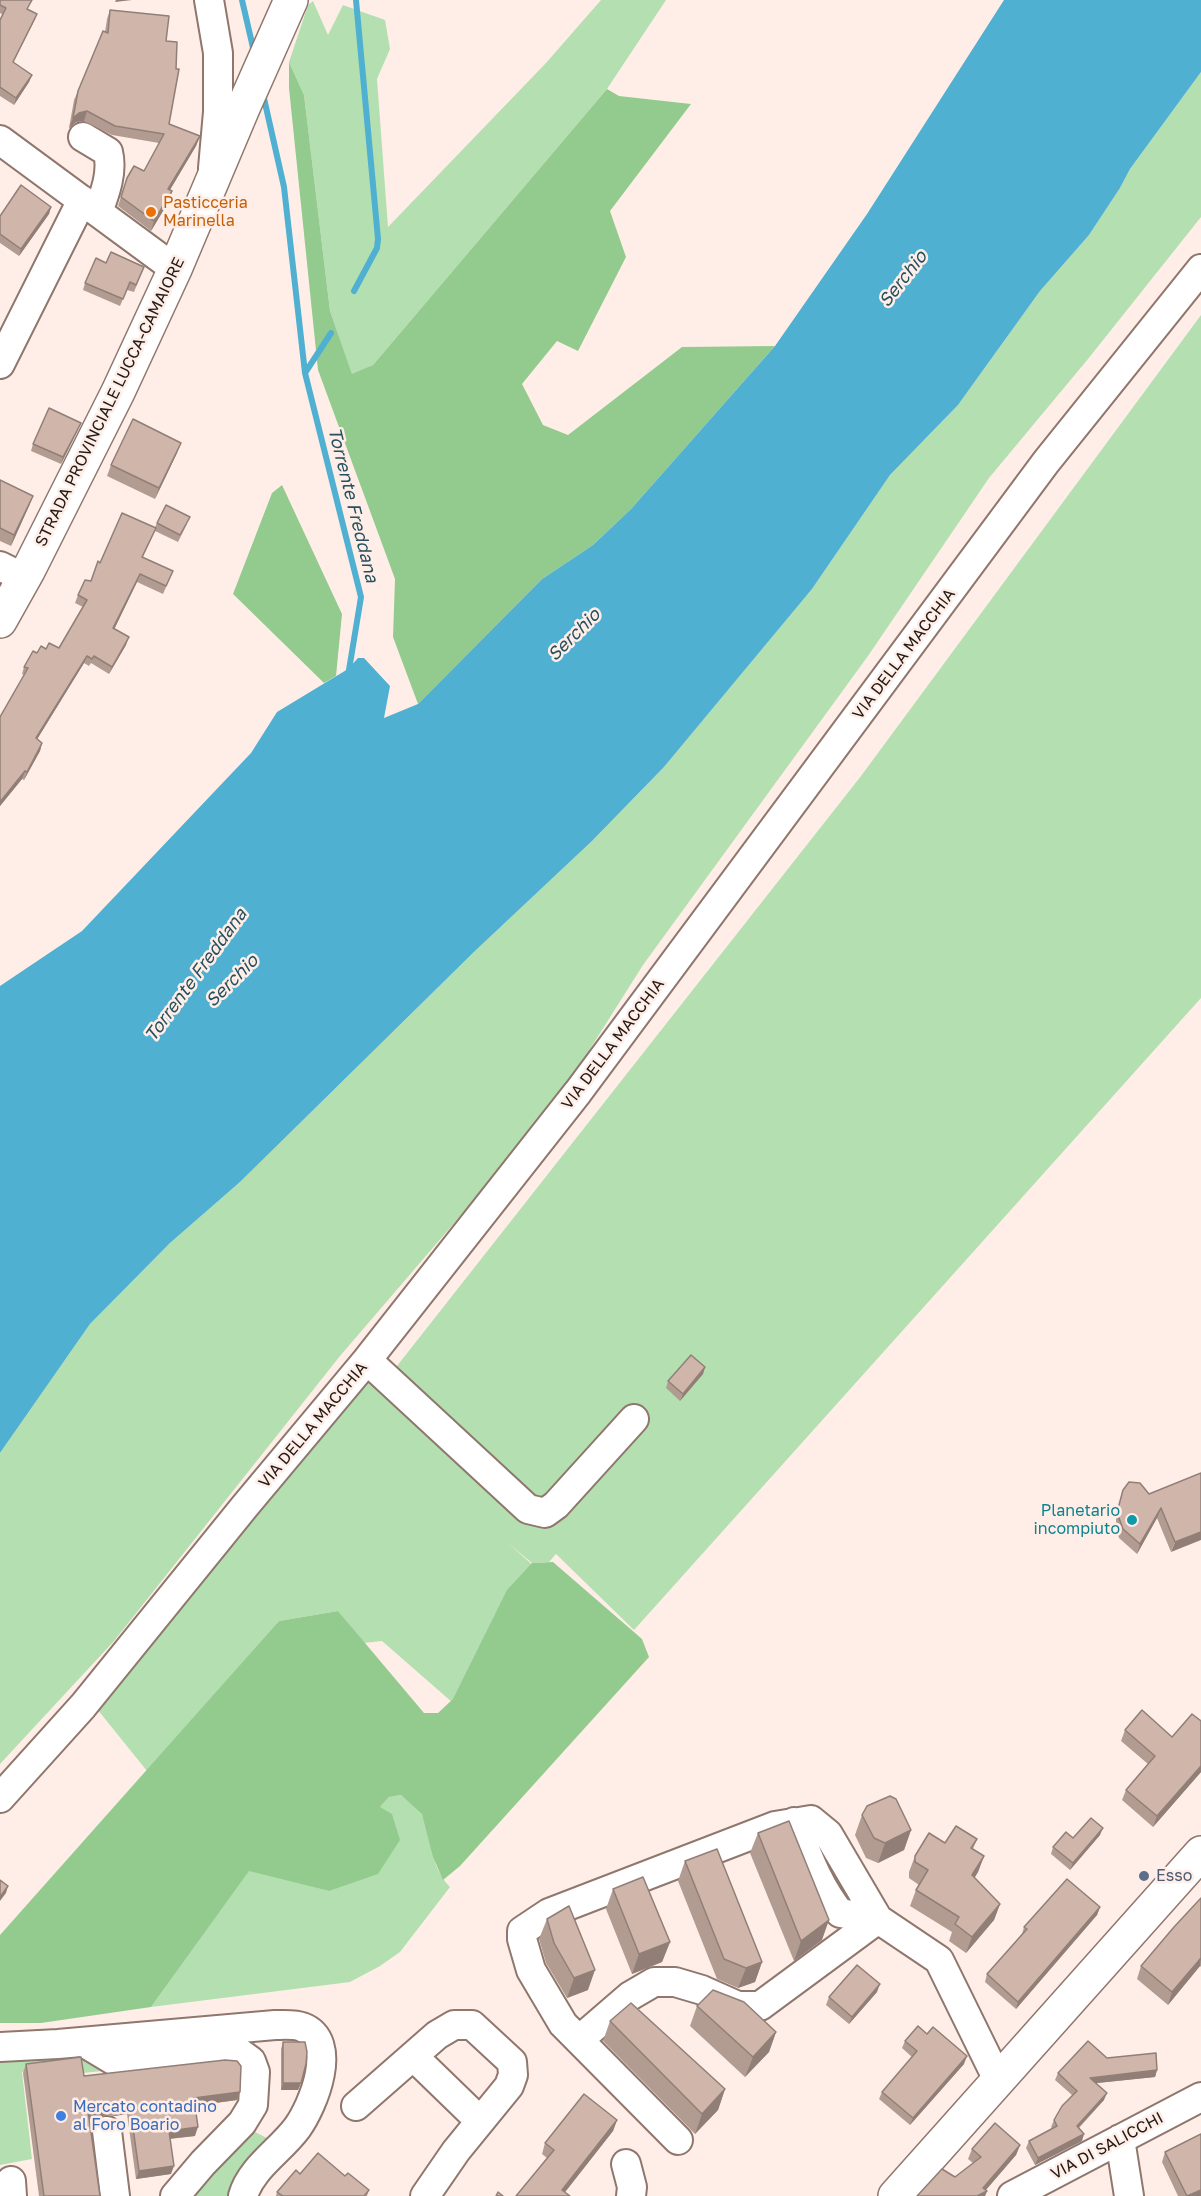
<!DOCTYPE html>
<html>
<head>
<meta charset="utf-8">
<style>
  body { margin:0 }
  canvas { display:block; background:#ffeee7 }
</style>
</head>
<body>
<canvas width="1201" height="2196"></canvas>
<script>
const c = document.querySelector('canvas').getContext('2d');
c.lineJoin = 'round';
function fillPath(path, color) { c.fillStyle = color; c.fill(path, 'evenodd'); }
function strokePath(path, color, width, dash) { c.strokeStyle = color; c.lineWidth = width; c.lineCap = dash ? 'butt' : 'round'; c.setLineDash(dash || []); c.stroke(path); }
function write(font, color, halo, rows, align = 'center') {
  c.font = font + ' "Golos Text",sans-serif'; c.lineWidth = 5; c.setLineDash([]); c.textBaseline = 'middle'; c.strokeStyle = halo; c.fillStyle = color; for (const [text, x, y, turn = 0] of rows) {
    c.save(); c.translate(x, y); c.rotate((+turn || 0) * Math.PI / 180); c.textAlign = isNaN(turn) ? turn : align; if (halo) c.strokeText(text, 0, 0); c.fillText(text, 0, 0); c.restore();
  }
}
const green = new Path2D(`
  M601,0H666L607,89L373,365L352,375L330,311L304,95L289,62L308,5L313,1L328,35L343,5L385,20L390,49L377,79L388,227L546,63Z
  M1201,72V217L1088,359L989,478L868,656L643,965L552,1109L340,1356L114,1641L0,1764V1453L90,1324L170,1243L240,1182L476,950L592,841L664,767L812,589L890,475L958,405L1040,291L1089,235L1120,188L1130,169Z
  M1201,315V998L634,1630L556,1554L549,1562L532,1563L508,1543L555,1585L453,1703L382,1641L364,1643L338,1611L279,1621L147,1771L93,1704L361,1382H371L382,1385L861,776Z
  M401,1795C408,1801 419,1808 423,1815C434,1839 428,1864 450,1887L400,1952L380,1966L350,1982L151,2007L249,1870L329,1891L380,1807L389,1797Z
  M253,2031L256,2055L83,2073L80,2064L22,2072L32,2159L0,2165V2052Z
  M246,2123L255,2132L271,2140L231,2196H184Z`);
const forest = new Path2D(`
  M289,62L304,95L330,311L352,374L373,365L607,89L619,96L691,104L610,211L626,257L578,351L557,341L522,384L543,425L568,435L682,347L775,346L631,509L593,545L542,579L418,704L393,637L395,579L318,370L289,88Z
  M282,485L342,614L336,676L324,683L233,594L272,493Z
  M553,1562L642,1639L649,1657L460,1866L443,1880L433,1857L422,1814L401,1795L389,1797L380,1807L392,1814L400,1840L378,1874L329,1891L249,1871L151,2007L41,2023H0V1935L279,1621L338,1611L424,1713H438L453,1699L507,1590L532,1563Z`);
const water = new Path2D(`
  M1004,0H1201V72L1130,169L1120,188L1089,235L1040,291L958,405L890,475L812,589L664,767L592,841L476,950L240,1182L170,1243L90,1324L0,1453V986L82,931L251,753L277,712L348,669L358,658H364L390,686L384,718L418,704L542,579L593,545L631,509L775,346L867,214Z`);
const stream = new Path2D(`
  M242,0L254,52
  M263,94L284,187L305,373L361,597L348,676
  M354,291L377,248L378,239L356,0
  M305,373L331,333`);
const minor = new Path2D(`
  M209,0L218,53V112L213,168
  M83,137L108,152C113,172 105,193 98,212
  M0,140L175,269
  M0,364L82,200
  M0,566L24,578
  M367,1360L528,1509L545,1513L556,1505L634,1419
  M0,1798L83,1706L245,1506L367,1360L578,1092L1046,462L1201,269
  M794,1822C807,1854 818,1886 840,1913L878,1919
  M579,2040L630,1996L654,1982H675L702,1990L738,2006H760L878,1919
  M83,2042L118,2063L222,2052L240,2053L251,2061L255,2072L253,2105L242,2123L203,2163L175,2196
  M0,2047L58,2044L275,2025C283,2025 295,2024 302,2027C340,2041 313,2106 297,2128C280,2151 251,2168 243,2196
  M413,2056L480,2121
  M356,2106L437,2035L454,2025H472L512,2062L513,2075L509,2086L456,2151L425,2196
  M107,2131L115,2196
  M1120,2139L1129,2196
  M678,2140L563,2024L531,1970L522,1939V1931L549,1913L775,1826L811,1820L828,1834L878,1919L939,1960L998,2080
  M626,2164L632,2187L631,2196
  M11,2181L12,2196
  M1012,2196L1201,2097`);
const major = new Path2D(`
  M0,621L28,571L118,392L175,269L243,108L291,0
  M895,2196L1201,1853`);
const wall = new Path2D(`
  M0,0L28,10L37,14L34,21L13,62L32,75L29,82L14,105L0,96V20L3,15L0,13Z
  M110,10L166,41L169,124L200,136L196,146L170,190L172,191L169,201L151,231L118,206L127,178L144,171L159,143L112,135L84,121L76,122L69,128L74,100L78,91L105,32L107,19Z
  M51,207L49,214L19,256L0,243V216Z
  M106,263L144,267L134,292L127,290L120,306L83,290L85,283Z
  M81,423L61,464L31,451L33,444Z
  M177,453L155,499L107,476L111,465Z
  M0,480L33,496L29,506L11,546L0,541Z
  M157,523L187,524L178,542L155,531L143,557L170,578L163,594L137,582L114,629L126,645L109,674L91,663L89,666L84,663L37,739L42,743L40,751L24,780L22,779L0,806V717L24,675L22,674L24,667L37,653L46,649L59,648L83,607L75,603L78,595L91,581L100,563L155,527Z
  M705,1367L703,1374L680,1401L666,1388L668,1381Z
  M1201,1473L1171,1552L1157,1518L1137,1554L1119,1538L1116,1528V1515L1123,1490L1149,1494Z
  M1201,1721V1772L1153,1827L1122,1800L1126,1790L1148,1764L1121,1741L1125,1730L1172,1737Z
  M862,1815L911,1830L904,1850L878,1863L866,1858L855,1835Z
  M758,1833L822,1940L794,1961L750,1853Z
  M1100,1835L1070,1870L1051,1854L1053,1847L1073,1838Z
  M977,1839L973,1849L984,1856L978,1872L974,1878L1000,1904L994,1920L966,1953L949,1941L952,1932L910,1906L916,1890L919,1885L909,1878V1872L915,1856L945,1843Z
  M685,1861L762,1962L755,1982L738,1988L717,1979L678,1881Z
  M613,1889L670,1942L662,1962L632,1974L606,1909Z
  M1201,1898V1967L1200,1966L1168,2005L1137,1979L1141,1966Z
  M1100,1907L1097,1915L1016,2009L985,1982L987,1974L1022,1934L1024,1927Z
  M547,1919L588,1990L567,1998L546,1963L539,1939Z
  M877,1992L849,2024L826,2005L829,1997Z
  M697,2006L776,2032L769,2052L745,2077L690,2026Z
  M610,2021L725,2089L718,2110L695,2134L603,2041Z
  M927,2034L964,2064L910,2125L879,2099L882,2092L912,2057L902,2048L905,2041Z
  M283,2042L301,2083L298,2090H281V2049Z
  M1107,2058L1157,2070L1155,2077L1096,2083L1104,2100L1079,2128L1082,2141L1035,2165L1026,2148L1029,2141L1053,2129L1051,2127L1054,2120L1072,2095L1055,2080L1058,2073Z
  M26,2064L84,2076L240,2092L237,2100L195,2106V2136L170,2139L171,2174L136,2179L127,2114L114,2116L106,2115L89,2119L100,2196H39L23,2073Z
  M617,2120L613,2131L565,2192L516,2196L547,2158L542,2154L545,2143Z
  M1020,2145L1016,2155L986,2190L987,2191L985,2196H917L955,2177L973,2163L968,2159L972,2149Z
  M1165,2152L1201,2196H1178L1162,2162Z
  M300,2174L345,2176L369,2190L367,2196H276L277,2192Z`);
const shadedWall = new Path2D(`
  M116,0H132L115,2Z
  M37,14L34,21L10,69L13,62Z
  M32,75L29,82L14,105L16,98Z
  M87,111L84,121L76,122L69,128L73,118L79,113Z
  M200,136L196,146L165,198L168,189Z
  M172,191L169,201L151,231L154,221Z
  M51,207L49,214L19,256L21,249Z
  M81,423L78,430L61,464L63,457Z
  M181,443L177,453L155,499L159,488Z
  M33,496L29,506L11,546L14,535Z
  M140,574L137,582L111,636L113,628Z
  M129,637L126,645L109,674L112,667Z
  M87,656L84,663L33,746L36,738Z
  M42,743L40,751L24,780L27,772Z
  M25,771L22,779L0,806V802Z
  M705,1367L703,1374L680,1401L683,1394Z
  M1161,1508L1157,1518L1137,1554L1140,1544Z
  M1201,1532V1540L1171,1552L1175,1542Z
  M1201,1766V1772L1153,1827L1157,1816Z
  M1103,1828L1100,1835L1070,1870L1073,1863Z
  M911,1830L904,1850L878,1863L885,1843Z
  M984,1856L978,1872L966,1892L972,1875Z
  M8,1886L6,1893L0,1901V1897Z
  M1000,1904L994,1920L966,1953L972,1937Z
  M1100,1907L1097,1915L1016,2009L1018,2002Z
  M829,1920L822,1940L794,1961L801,1941Z
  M670,1942L662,1962L632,1974L639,1954Z
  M1201,1958L1200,1966L1168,2005L1172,1992Z
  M762,1962L755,1982L738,1988L746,1968Z
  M595,1970L588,1990L567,1998L574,1978Z
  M880,1984L877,1992L849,2024L852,2017Z
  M776,2032L769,2052L745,2077L753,2057Z
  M967,2056L964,2064L910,2125L913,2118Z
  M1157,2070L1155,2077L1088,2084L1090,2078Z
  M283,2083H301L298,2090H281Z
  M725,2089L718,2110L695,2134L702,2114Z
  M240,2092L237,2100L191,2106L194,2098Z
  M1107,2093L1104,2100L1074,2132L1077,2126Z
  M109,2106L106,2115L85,2120L88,2111Z
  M130,2106L127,2114L114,2116L117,2108Z
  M617,2120L613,2131L562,2196V2190Z
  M198,2127L195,2136L166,2139L169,2131Z
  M1084,2134L1082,2141L1035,2165L1038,2158Z
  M1020,2145L1016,2155L984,2192L987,2191L985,2196H977Z
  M174,2166L171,2174L136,2179L139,2171Z
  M1201,2190V2196H1188Z`);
const building = new Path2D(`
  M0,0H32L27,9L37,14L13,62L32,75L16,98L0,87V20L6,8L0,5Z
  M110,10L169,16L166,41L177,42L176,69H179L169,124L200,136L168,189L172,191L154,221L121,197L127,178L134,166L144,171L164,134L115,126L87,111L79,113L73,118L78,91L103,31L108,33Z
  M21,185L51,207L21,249L0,234V216Z
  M111,252L144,267L136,285L130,282L123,299L85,283L96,258L106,263Z
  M49,408L81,423L63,457L33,444Z
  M133,419L181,443L159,488L111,465Z
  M0,480L33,496L14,535L0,528Z
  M166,505L190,517L180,535L157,523Z
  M122,513L156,528L142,557L173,571L166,586L140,574L113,628L129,637L112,667L94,656L92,659L87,656L36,738L42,743L27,772L25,771L0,802V717L28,668L24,667L33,651L37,653L41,646L46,649L49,643L59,648L87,600L78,595L85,580L91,581L98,561L100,563Z
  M691,1355L705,1367L683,1394L668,1381Z
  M1201,1473V1532L1175,1542L1161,1508L1140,1544L1123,1529L1119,1518V1505L1123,1490L1129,1482L1140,1483L1149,1494Z
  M1142,1710L1172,1737L1192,1714L1201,1721V1766L1157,1816L1126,1790L1155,1756L1125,1730Z
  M890,1796L896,1799L911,1830L885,1843L874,1838L862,1815L867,1806Z
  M1091,1818L1103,1828L1073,1863L1053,1847L1066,1832L1073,1838Z
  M789,1821L829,1920L801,1941L758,1833Z
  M956,1826L977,1839L971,1848L984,1856L972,1875L1000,1904L972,1937L955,1924L959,1917L916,1890L928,1870L915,1862V1856L929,1833L945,1843Z
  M717,1849L762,1962L746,1968L724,1959L685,1861Z
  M643,1877L670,1942L639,1954L613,1889Z
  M1067,1879L1100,1907L1018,2002L987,1974L1027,1929L1024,1927Z
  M0,1880L8,1886L0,1897Z
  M1201,1898V1958L1172,1992L1141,1966L1174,1927Z
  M569,1906L595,1970L574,1978L554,1943L547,1919Z
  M857,1965L880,1984L852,2017L829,1997Z
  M713,1990L744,2002L776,2032L753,2057L697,2006Z
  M631,2003L725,2089L702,2114L610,2021Z
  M918,2026L927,2034L933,2027L967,2056L913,2118L882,2092L917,2051L905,2041Z
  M1088,2041L1107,2058L1156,2053L1157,2070L1090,2078L1107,2093L1077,2126L1084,2134L1038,2158L1029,2141L1057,2126L1054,2120L1062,2106L1077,2091L1058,2073Z
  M283,2042H305L307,2052L306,2064L301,2083H283Z
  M81,2057L84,2076L225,2060L237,2061L241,2066L240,2092L194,2098L198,2127L169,2131L174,2166L139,2171L130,2106L117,2108L109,2106L88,2111L100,2196H44L26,2064Z
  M584,2094L617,2120L562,2190L570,2196H516L554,2150L545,2143Z
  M995,2123L1020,2145L983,2188L987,2191L977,2196H917L942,2169L955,2177L981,2157L972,2149Z
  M1201,2134V2190L1187,2196L1165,2152Z
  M318,2153L345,2176L348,2173L369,2190L364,2196H283L277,2192L296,2170L300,2174Z
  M498,2192L503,2196H496Z`);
const markers = [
  [151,212,6,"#e8710a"],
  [1132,1520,6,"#0f9aa8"],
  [1144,1876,6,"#5c6f8a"],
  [61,2116,6,"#3f7fe0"]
];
const foodNames = [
  ["Pasticceria",163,203],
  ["Marinella",163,221]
];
const streetNames = [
  ["STRADA PROVINCIALE LUCCA-CAMAIORE",110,402,-64],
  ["VIA DELLA MACCHIA",904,654,-53],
  ["VIA DELLA MACCHIA",613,1044,-53],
  ["VIA DELLA MACCHIA",313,1425,-50],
  ["VIA DI SALICCHI",1107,2146,-28]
];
const cultureNames = [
  ["Planetario",1120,1511],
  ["incompiuto",1120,1529]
];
const serviceNames = [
  ["Esso",1156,1876]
];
const shopNames = [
  ["Mercato contadino",73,2107],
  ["al Foro Boario",73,2125]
];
const waterNames = [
  ["Serchio",903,279,-52],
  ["Torrente Freddana",353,505,76],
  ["Serchio",574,635,-45],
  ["Torrente Freddana",196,975,-54],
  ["Serchio",232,981,-45]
];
fillPath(green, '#b4e0b1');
fillPath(forest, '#93cb8f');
fillPath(water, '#50b0d1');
strokePath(stream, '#50b0d1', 6);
strokePath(minor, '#8f776d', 32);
strokePath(major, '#8f776d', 36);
strokePath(minor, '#fff', 28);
strokePath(major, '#fff', 33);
fillPath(wall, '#b29c92');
fillPath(shadedWall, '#917f77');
fillPath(building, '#cfb5aa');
strokePath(building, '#917f77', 1.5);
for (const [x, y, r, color] of markers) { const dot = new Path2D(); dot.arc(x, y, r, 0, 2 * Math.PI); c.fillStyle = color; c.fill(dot); strokePath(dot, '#ffeee7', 2); }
write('16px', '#c56008', '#ffeee7', foodNames, 'left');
write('16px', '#231a16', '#ffeee7', streetNames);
write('16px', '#0d838f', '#ffeee7', cultureNames, 'right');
write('16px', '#4e5e75', '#ffeee7', serviceNames, 'left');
write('16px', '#366cbe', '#ffeee7', shopNames, 'left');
write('italic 18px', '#26505f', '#ffeee7', waterNames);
</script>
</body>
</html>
